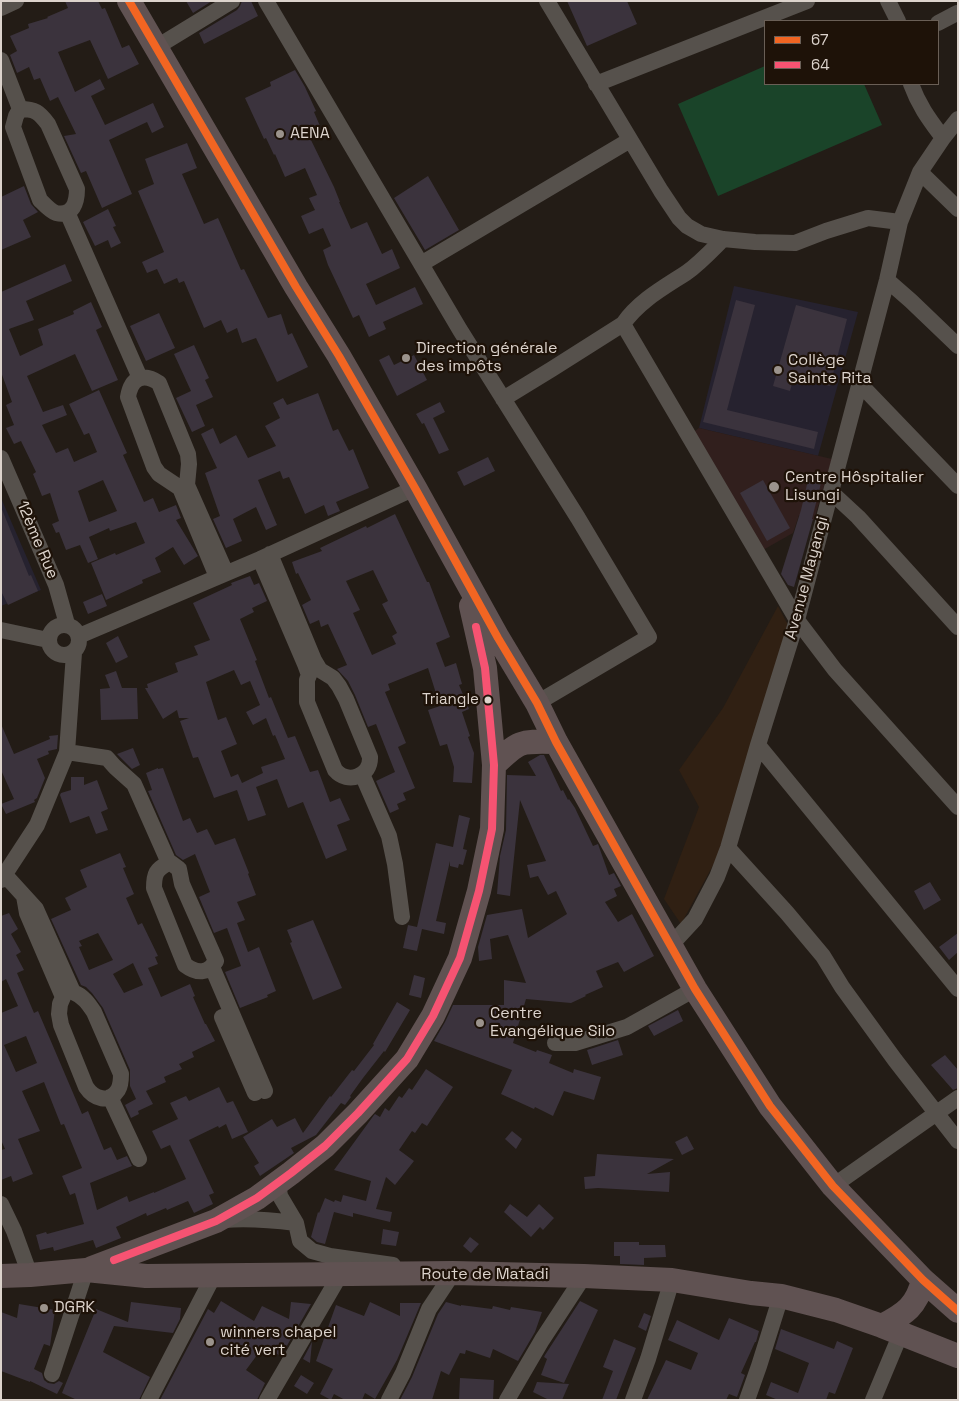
<!DOCTYPE html>
<html>
<head>
<meta charset="utf-8">
<style>
  body { margin:0 }
  #map { position:relative; width:959px; height:1401px; overflow:hidden; background:#231c16; font-family:"Space Grotesk",sans-serif }
  canvas { display:block }
  .frame { position:absolute; inset:0; border:2px solid #dcd3cc; pointer-events:none }
  .legend { position:absolute; left:764px; top:20px; width:175px; height:65px; box-sizing:border-box; background:#1e1208; border:1px solid #6a5f56; margin:0; padding:6px 9px; list-style:none; font-size:15px; color:#dcd3cc }
  .legend li { display:flex; align-items:center; gap:10px; height:25px }
  .legend b { width:25px; border:1px solid #6a5f56 }
</style>
</head>
<body>
<div id="map">
<canvas width="959" height="1401"></canvas>
<div class="frame"></div>
<ul class="legend">
<li><b style="height:6px;background:#f26522"></b>67</li>
<li><b style="height:6px;background:#f65372"></b>64</li>
</ul>
</div>
<script>
const c = document.querySelector('canvas').getContext('2d');
c.lineJoin = 'round';
function fillPath(path, color) { c.fillStyle = color; c.fill(path, 'evenodd'); }
function strokePath(path, color, width, dash) { c.strokeStyle = color; c.lineWidth = width; c.lineCap = dash ? 'butt' : 'round'; c.setLineDash(dash || []); c.stroke(path); }
function write(font, color, halo, rows, align = 'center') {
  c.font = font + ' "Space Grotesk",sans-serif'; c.lineWidth = 4.5; c.setLineDash([]); c.textBaseline = 'middle'; c.strokeStyle = halo; c.fillStyle = color; for (const [text, x, y, turn = 0] of rows) {
    c.save(); c.translate(x, y); c.rotate((+turn || 0) * Math.PI / 180); c.textAlign = isNaN(turn) ? turn : align; if (halo) c.strokeText(text, 0, 0); c.fillText(text, 0, 0); c.restore();
  }
}
const built = new Path2D(`
  M778,606L788,625L724,845L681,924L664,899L699,807L679,770L723,708Z`);
const education = new Path2D(`
  M734,286L858,312L818,456L699,428Z
  M1,498L41,590L1,606Z`);
const medical = new Path2D(`
  M699,428L832,459L814,520L799,515L793,533L763,550L692,433Z`);
const green = new Path2D(`
  M765,66V84H864L882,125L718,196L678,104Z`);
const building = new Path2D(`
  M65,1H98L102,9L105,8L122,48L129,45L139,64L108,79L90,40L58,52L75,92L100,79L105,89L91,96L105,125L153,103L164,127L152,133L147,122L109,140L132,194L102,208L86,171L81,173L64,136L76,134L58,97L50,101L40,78L34,80L29,67L17,73L10,55L17,51L10,36L29,28L28,24L48,18L47,17L68,8Z
  M186,1H212L193,13Z
  M242,1H251L258,16L204,44L199,33L237,10L240,6Z
  M567,1H627L637,24L587,46Z
  M295,70L305,87L316,111L314,112L323,133L310,138L334,187L340,202H339L351,229L367,222L382,254L392,249L400,268L366,284L376,305L415,287L423,304L383,322L386,329L369,337L359,315L353,318L328,265L323,250L331,246L323,228L309,234L301,216L315,210L309,198L317,195L305,168L285,177L275,154L274,155L266,138L264,139L245,98L271,86L270,82Z
  M187,143L197,168L182,174L204,224L218,218L241,270L244,269L268,318L281,314L288,335L292,333L308,367L277,382L256,338L242,343L237,328L227,333L221,320L204,328L184,281L179,283L177,278L164,284L157,269L147,273L142,262L164,252L138,191L154,184L145,159Z
  M428,176L459,230L425,250L394,198Z
  M24,186L31,204L38,212L23,220L31,237L1,250V197Z
  M108,209L116,226L113,227L121,243L111,248L108,240L95,246L83,222Z
  M65,264L72,281L26,301L34,320L9,329L20,356L43,345L38,329L74,314L73,311L91,302L102,327L96,330L118,380L92,391L75,354L27,376L43,412L63,405L67,415L42,425L56,453L68,448L74,462L97,452L89,433L84,435L69,404L99,390L127,453L123,455L144,502L153,498L159,512L176,505L181,518L176,520L198,556L184,565L173,547L155,558L161,572L142,580L143,583L106,600L91,563L115,553L116,555L145,543L136,522L110,531L109,528L89,537L98,559L88,563L80,545L66,550L59,532L56,533L52,524L59,521L50,493L42,496L33,474L36,472L21,441L14,444L6,428L14,425L6,405L12,402L1,372V292ZM103,480L117,511L89,522L78,491Z
  M736,300L755,305L727,410L818,432L814,449L703,422Z
  M796,305L847,319L830,386L794,377L790,391L773,386Z
  M159,313L175,348L146,361L130,326Z
  M194,345L209,378L205,380L213,397L196,405L205,426L192,432L176,398L191,391L174,354Z
  M389,355L394,365L414,355L427,380L397,396L379,360Z
  M318,393L333,431L338,429L349,451L353,449L369,488L336,502L340,511L328,516L324,505L305,514L289,477L283,479L280,471L258,480L277,525L266,530L256,507L233,519L242,541L226,548L213,519L220,516L205,473L217,468L201,434L213,428L220,444L236,435L248,458L276,446L265,426L280,418L273,403L283,398L287,405Z
  M440,402L445,412L433,418L449,450L439,454L424,423L422,424L416,414Z
  M488,457L495,471L464,486L457,472Z
  M809,476L822,479L812,519H813L794,587L788,585L781,574L801,510Z
  M763,480L790,528L767,541L740,493Z
  M1,507L29,576L31,575L38,591L8,605L1,591Z
  M395,514L427,582H429L450,637L436,643L445,667L456,663L462,684L459,685L469,709L462,712L470,736L468,737L474,753L472,783L453,782L454,767L447,744L440,746L428,710L440,706L428,668L388,684L390,690L385,692L406,743L398,747L415,788L403,793L406,800L397,804L399,809L390,813L376,781L395,772L376,724L368,727L355,695L348,681L337,669L347,665L328,624L321,627L319,620L310,624L302,605L311,600L298,573L296,574L292,562L322,551L320,548L366,526L367,528ZM373,570L388,601L382,604L397,633L392,636L396,644L372,655L353,613L360,610L346,581Z
  M250,576L254,585L259,583L267,601L252,608L254,612L240,619L257,660L255,661L269,698L271,697L288,738L295,736L310,772L318,770L330,802L340,798L350,820L337,825L347,850L326,859L303,802L288,808L277,779L256,787L266,815L248,821L237,790L214,798L198,757L193,758L180,721L189,718H179L177,710L163,719L145,688H148L147,684L178,672L175,663L198,655L194,646L210,640L193,603L232,585L231,583ZM234,670L241,685L250,681L260,705L246,712L253,725L266,718L273,736L275,735L285,759L261,767L263,773L242,783L238,774L231,777L221,751L237,744L226,717L218,720L206,682Z
  M102,594L107,606L88,614L83,602Z
  M118,636L128,657L116,663L106,643Z
  M116,671L122,688H137L138,719L101,720L100,689L110,688L105,675Z
  M1,724L14,754L50,739L49,736L58,735L57,749L48,751L49,754L37,759L45,778L37,798L34,800L35,802L6,814L1,804L14,799L1,770Z
  M133,748L140,765L132,769L117,754Z
  M540,755H544L561,791L563,790L568,800L569,799L575,808L593,846L598,844L609,875L614,873L621,886L614,889L617,896L605,902L618,922L632,914L654,956L624,972L618,962L596,971L603,987L585,995L586,996L571,1003L526,999L513,1043L536,1052L537,1050L552,1055L549,1063L573,1073L574,1069L601,1077L594,1100L564,1091L553,1116L535,1107L534,1109L501,1094L512,1070L434,1041L445,1022L453,1005H504V980L526,983L508,935L490,939L492,959L479,961L478,947L487,915L522,909L528,938L567,914L556,891L548,895L538,876L530,878L527,865L546,861L520,800L510,896L497,894L500,856L506,830L507,775L536,776L528,762Z
  M158,768V769L163,768L183,821L190,818L197,833L207,829L215,845L235,838L249,873L248,874L256,895L237,902L245,920L237,923L248,952L259,947L276,991L267,995L268,997L240,1008L225,972L241,966L227,928L214,933L199,897L210,892L195,854L183,860L176,855L148,791L152,790L146,773Z
  M71,777H84V785L97,780L108,809L101,812L108,830L96,834L89,816L70,823L60,795L61,793L71,790Z
  M459,815L470,818L463,849L467,850L463,865L459,864L458,868L450,866V861L436,921L446,923L444,934L422,929L417,951L403,948L408,925L417,927L436,843L453,847Z
  M120,853L126,867L123,868L134,894L126,898L138,925L142,923L158,956L155,957L158,964L148,968L158,990L161,997L190,984L195,996L193,997L205,1024H206L215,1041L192,1052L194,1057L179,1064L182,1069L164,1077L166,1082L146,1091L153,1104L138,1111L139,1114L131,1118L125,1105L136,1099L130,1086V1070L103,1008L92,993L86,987L81,985L51,919L71,910L65,898L87,887L80,870ZM98,933L113,960L89,970L79,947L82,946L79,941ZM133,963L143,985L124,993L113,974Z
  M930,882L941,900L924,910L914,891Z
  M9,913L18,929L11,934L21,952L16,955L24,970L17,973L34,1013L38,1011L82,1114L88,1111L104,1150L111,1147L117,1160L127,1156L132,1166L90,1183L97,1210L127,1196L129,1202L154,1192V1193L186,1179L170,1145L161,1149L152,1131L178,1119L170,1103L186,1096L189,1101L219,1087L227,1103L233,1101L248,1132L232,1139L226,1124L219,1128L218,1126L189,1140L214,1193L209,1195L213,1204L194,1213L188,1201L167,1210L166,1208L147,1216L146,1213L116,1227L121,1238L96,1248L93,1240L54,1251L53,1247L40,1250L36,1235L46,1232L47,1234L84,1224L75,1193L70,1195L62,1176L82,1168L64,1124L61,1125L44,1082L22,1091L40,1131L18,1139L33,1174L13,1182L11,1176L1,1180V1150L5,1149L1,1140V1013L18,1006L6,979L1,982V916ZM26,1036L37,1063L16,1072L4,1045Z
  M313,920L342,988L313,1000L290,943L292,942L287,930Z
  M958,933V952L949,960L939,947Z
  M414,975L425,978L421,998L409,995Z
  M397,1002L410,1010L385,1052L384,1051L363,1078L350,1096L351,1097L345,1105L341,1103L316,1135L291,1148L294,1153L260,1176L254,1166L259,1163L243,1137L272,1119L277,1127L295,1118L303,1133L330,1096L331,1097L352,1070L354,1071L374,1045L373,1044Z
  M678,1010L683,1021L654,1036L648,1026Z
  M618,1040L623,1055L592,1065L587,1050Z
  M945,1055L958,1070V1088L953,1090L931,1065Z
  M426,1069L453,1087L427,1126L422,1123L415,1133L412,1131L399,1150L414,1161L395,1185L386,1177L376,1209L392,1212L390,1222L353,1213V1217L334,1212L325,1244L317,1242L311,1237L318,1212L319,1213L325,1198L334,1202L335,1200L341,1202L343,1195L366,1201L371,1181L334,1170L374,1115L375,1114L380,1117L385,1108L389,1111L399,1096L402,1098L409,1088L412,1090Z
  M512,1131L522,1139L516,1149L505,1139Z
  M687,1136L694,1149L682,1155L675,1142Z
  M597,1154L674,1159L647,1174L670,1172L669,1192L598,1188L585,1189L584,1177L595,1176Z
  M510,1204L527,1217L539,1204L554,1218L543,1230L540,1227L531,1237L504,1212Z
  M383,1229L399,1232L396,1246L381,1244Z
  M470,1237L479,1244L471,1253L463,1246Z
  M614,1242H639V1245H665L666,1257L644,1258V1265L620,1264V1256H614Z
  M221,1301L254,1321L262,1306L289,1319L291,1302L311,1304L281,1356L263,1347L246,1370L265,1383L257,1400H160L208,1309L214,1313Z
  M580,1301L598,1310L564,1383L541,1375L547,1359L544,1357L545,1355Z
  M131,1302L181,1308L180,1319L173,1333L114,1326L103,1352L150,1377L139,1400H77L62,1393L96,1309L128,1322Z
  M370,1302L400,1316V1303H421L397,1360L375,1399L365,1393L362,1400H345L334,1394L331,1400L320,1394L333,1369L316,1361L336,1305L364,1316Z
  M446,1302L461,1306V1305L492,1309L493,1306L510,1310L511,1307L542,1312L535,1332L518,1361L493,1349L490,1358L466,1350L465,1354L460,1353L449,1375L441,1371L432,1400H400L412,1377L438,1314Z
  M19,1304L55,1310L50,1346L44,1344L34,1369L42,1373L44,1380L48,1383L54,1384L59,1381L63,1383L57,1394L30,1381V1382L1,1371V1312L17,1318Z
  M644,1313L651,1316L646,1331L638,1327Z
  M729,1318L759,1331L756,1342H755L741,1373L745,1375L737,1397L729,1394L726,1400H647L666,1360L691,1370L698,1353L668,1340L677,1320L719,1340Z
  M781,1329L834,1349L837,1341L853,1348L835,1394L829,1392L826,1400H778L766,1395L771,1382L798,1393L809,1363L775,1349Z
  M614,1339L636,1348L616,1400H602L613,1371L603,1367Z
  M312,1342L310,1363L303,1359Z
  M301,1375L314,1383L307,1394L294,1386Z
  M460,1378L494,1380L493,1400H459Z
  M537,1382L569,1384L562,1400H549L533,1392Z`);
const minor = new Path2D(`
  M266,1L460,330L578,518L649,637L537,703
  M547,1L661,191L679,218L687,226L701,234L723,239L755,242L795,243L826,231L868,218L900,222
  M888,1L898,21
  M1,8L16,1
  M938,23L957,13
  M155,48L232,1
  M1,60L20,109
  M596,84L807,1
  M911,84C919,106 929,119 943,138
  M20,109C35,109 39,112 48,124L77,189C77,202 73,217 56,213C50,211 44,204 40,200L13,127L16,116Z
  M920,172L958,209
  M67,212L140,378
  M421,264L630,140
  M887,280L911,301L958,346
  M623,324L797,620L835,670L958,807
  M859,383L958,486
  M503,399L552,369L623,324C639,301 663,288 686,273C700,263 711,251 723,239
  M1,458L56,585L67,624
  M831,492L858,517L958,627
  M260,559L305,664L309,675L307,680V702L335,770C348,785 371,776 370,757L346,699L339,686L333,678L320,670L314,660L270,554
  M217,577L180,488L159,474L154,467L128,397C131,378 143,372 159,383L188,454L189,464L187,485L226,573
  M49 640a15 15 0 1 1 30 0a15 15 0 1 1-30 0Z
  M1,630L48,640
  M79,636L260,559L415,488
  M758,745L958,989
  M67,752L107,758L115,767L134,784L169,863H171L179,869L182,884L216,961C208,974 197,974 185,965L154,888C154,874 156,869 169,863
  M362,774L389,836L395,864L402,917
  M728,848L787,913L823,956L842,987L895,1060L958,1141
  M5,875L36,909L73,992C83,996 88,1003 94,1012L121,1074C121,1079 121,1085 118,1090C109,1104 94,1099 86,1087L61,1025L59,1014L60,1004L63,997L27,913L24,896
  M1,880L37,825L67,752L74,653
  M670,946L695,919L717,877L728,848L758,745L797,620L887,280L900,222L920,172L943,138L958,119
  M212,967L265,1091
  M222,1017L255,1093
  M555,1043H575L627,1027L695,989
  M110,1097L139,1159
  M278,1183L280,1196L296,1223L300,1241L312,1251L330,1256L393,1265
  M833,1186L958,1098
  M1,1204L14,1231L30,1275
  M224,1220C248,1218 272,1220 296,1223
  M52,1374L86,1270
  M149,1400L214,1275
  M267,1400L340,1275
  M389,1400L403,1373L429,1309L453,1273L444,1272
  M507,1400L542,1340L584,1276
  M633,1400L648,1359L672,1280
  M747,1400L759,1366L781,1296
  M873,1400L901,1333`);
const highway = new Path2D(`
  M129,1L296,287L339,356L415,488L498,638L537,703L556,742L695,989L770,1106L833,1186L923,1280L958,1311
  M494,765C520,740 520,741 556,742
  M92,1268L216,1221L257,1198L291,1173L325,1146L358,1113L388,1080L407,1059L433,1016L460,958L479,891L492,829L494,765L485,668L471,606
  M1,1276L30,1275L86,1270L146,1276L453,1273L584,1276L672,1280L751,1293L781,1296L836,1310L882,1326L958,1356
  M882,1326C905,1314 917,1306 923,1280`);
const bus1 = new Path2D(`
  M129,1L296,287L339,356L415,488L498,638L537,703L556,742L695,989L770,1106L833,1186L923,1280L958,1311`);
const bus2 = new Path2D(`
  M114,1260L216,1221L257,1198L291,1173L325,1146L358,1113L388,1080L407,1059L433,1016L460,958L479,891L492,829L494,765L485,668L476,627`);
const markers = [
  [280,134,5,"#9b938c"],
  [406,358,5,"#9b938c"],
  [778,370,5,"#9b938c"],
  [774,487,6,"#9b938c"],
  [488,700,4.5,"#dcd3cc"],
  [480,1023,5,"#9b938c"],
  [44,1308,5,"#9b938c"],
  [210,1342,5,"#9b938c"]
];
const busNames = [
  ["Triangle",479,700]
];
const poiNames = [
  ["AENA",290,134],
  ["Direction générale",416,349],
  ["des impôts",416,367],
  ["Collège",788,361],
  ["Sainte Rita",788,379],
  ["Centre Hôspitalier",785,478],
  ["Lisungi",785,496],
  ["Centre",490,1014],
  ["Evangélique Silo",490,1032],
  ["DGRK",54,1308],
  ["winners chapel",220,1333],
  ["cité vert",220,1351]
];
const streetNames = [
  ["12ème Rue",37,540,67],
  ["Avenue Mayangi",807,578,-75],
  ["Route de Matadi",485,1275]
];
fillPath(built, '#302013');
fillPath(education, '#26222f');
fillPath(medical, '#311f1d');
fillPath(green, '#1a4429');
fillPath(building, '#3b333d');
strokePath(minor, '#56514c', 16);
strokePath(highway, '#605252', 24);
strokePath(bus1, '#f26522', 8);
strokePath(bus2, '#f65372', 8);
for (const [x, y, r, color] of markers) { const dot = new Path2D(); dot.arc(x, y, r, 0, 2 * Math.PI); c.fillStyle = color; c.fill(dot); strokePath(dot, '#1e1208', 2); }
write('15px', '#dcd3cc', '#1e1208', busNames, 'right');
write('16px', '#dcd3cc', '#1e1208', poiNames, 'left');
write('16px', '#dcd3cc', '#1e1208', streetNames);
</script>
</body>
</html>
